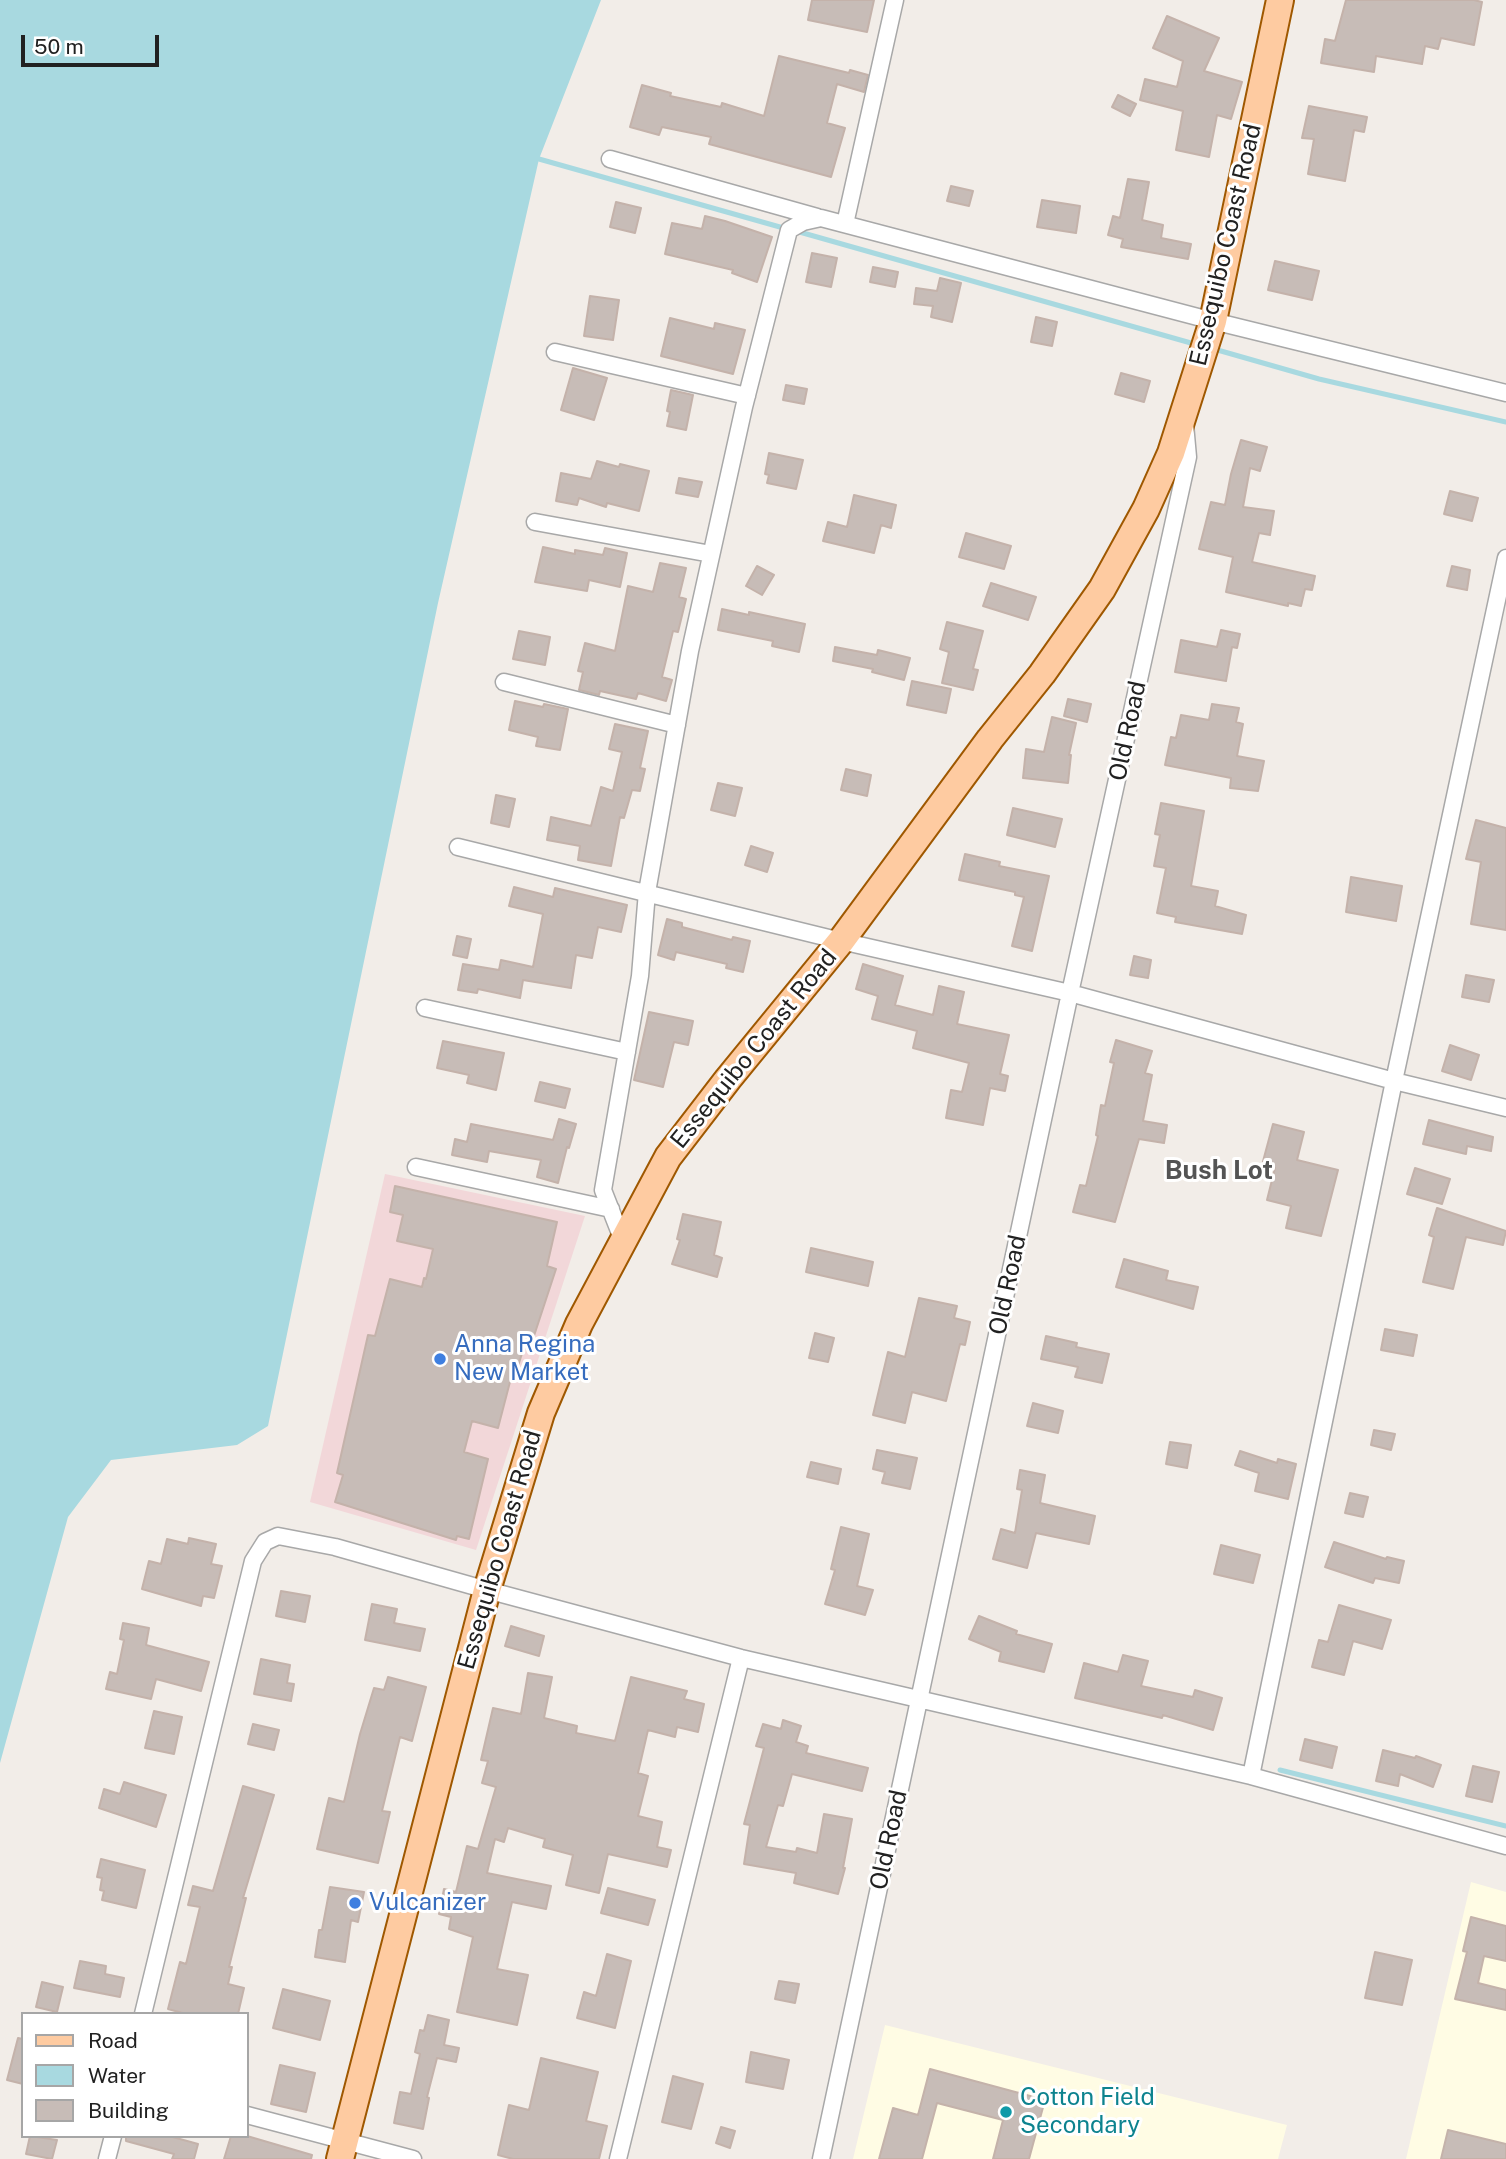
<!DOCTYPE html>
<html>
<head>
<meta charset="utf-8">
<style>
  body { margin:0 }
  #map { position:relative; width:1506px; height:2159px; overflow:hidden; background:#f2ede8; font-family:"Public Sans",sans-serif }
  canvas { display:block }
  .legend { position:absolute; left:21px; top:2012px; width:228px; height:126px; box-sizing:border-box; background:#fff; border:2px solid #a6a6a6; margin:0; padding:9px 12px; list-style:none; font-size:21px; color:#212121 }
  .legend li { display:flex; align-items:center; gap:14px; height:35px }
  .legend b { width:35px; border:2px solid #a6a6a6 }
  .scale { position:absolute; left:21px; top:35px; width:138px; height:32px; box-sizing:border-box; border:4px solid #212121; border-top:0; padding-left:9px; font-size:21px; line-height:24px; white-space:nowrap; color:#212121; -webkit-text-stroke:5px #fff; paint-order:stroke }
</style>
</head>
<body>
<div id="map">
<canvas width="1506" height="2159"></canvas>
<ul class="legend">
<li><b style="height:9px;background:#fecba1"></b>Road</li>
<li><b style="height:19px;background:#a8d9e0"></b>Water</li>
<li><b style="height:19px;background:#c7bcb7"></b>Building</li>
</ul>
<div class="scale">50 m</div>
</div>
<script>
const c = document.querySelector('canvas').getContext('2d');
c.lineJoin = 'round';
function fillPath(path, color) { c.fillStyle = color; c.fill(path, 'evenodd'); }
function strokePath(path, color, width, dash) { c.strokeStyle = color; c.lineWidth = width; c.lineCap = dash ? 'butt' : 'round'; c.setLineDash(dash || []); c.stroke(path); }
function write(font, color, halo, rows, align = 'center') {
  c.font = font + ' "Public Sans",sans-serif'; c.lineWidth = 6; c.setLineDash([]); c.textBaseline = 'middle'; c.strokeStyle = halo; c.fillStyle = color; for (const [text, x, y, turn = 0] of rows) {
    c.save(); c.translate(x, y); c.rotate((+turn || 0) * Math.PI / 180); c.textAlign = isNaN(turn) ? turn : align; if (halo) c.strokeText(text, 0, 0); c.fillText(text, 0, 0); c.restore();
  }
}
const commercial = new Path2D(`
  M385,1174L585,1216L476,1550L310,1502Z`);
const education = new Path2D(`
  M1471,1882L1506,1892V2159H1406Z
  M885,2025L1287,2125L1278,2159H853Z`);
const water = new Path2D(`
  M0,0H601L539,159L438,603L268,1426L237,1445L111,1460L68,1517L0,1763Z`);
const stream = new Path2D(`
  M539,159L787,229
  M796,231L1198,345
  M1214,349L1319,379L1506,422
  M1280,1770L1506,1826`);
const building = new Path2D(`
  M812,0H874L867,32L808,20Z
  M1346,0H1474L1482,2L1474,45L1441,38L1438,49L1425,46L1422,64L1376,56L1374,72L1321,63L1325,39L1335,41Z
  M1167,16L1219,38L1204,71L1242,82L1231,119L1217,115L1209,157L1176,150L1183,111L1140,100L1145,79L1177,87L1183,61L1153,48Z
  M779,56L849,73L850,70L868,75L864,92L837,84L827,123L845,128L831,177L709,144L711,137L662,127L659,135L630,127L642,85L671,93L670,96L721,107L722,103L764,116Z
  M1118,95L1136,104L1130,116L1112,107Z
  M1309,106L1367,117L1364,132L1354,130L1345,181L1308,174L1314,139L1302,138Z
  M1128,179L1149,182L1142,220L1163,225L1161,238L1191,244L1188,259L1121,247L1123,239L1108,235L1113,216L1120,218Z
  M951,186L973,191L969,206L947,201Z
  M1042,200L1080,206L1076,233L1037,227Z
  M616,202L641,208L635,233L610,227Z
  M705,216L725,221L772,237L757,282L732,273L733,270L665,254L672,223L702,229Z
  M812,253L837,258L831,287L806,282Z
  M1275,261L1319,271L1312,300L1268,290Z
  M873,267L898,272L895,287L870,282Z
  M940,278L961,283L952,322L931,317L933,306L914,304L916,288L937,291Z
  M590,296L619,300L613,340L584,336Z
  M1036,317L1057,322L1052,346L1031,342Z
  M670,318L714,329L715,323L745,330L733,374L661,356Z
  M573,368L607,378L594,420L561,410Z
  M1121,373L1150,381L1144,402L1115,394Z
  M786,385L807,389L804,404L783,400Z
  M671,390L693,395L686,430L667,426L670,412L667,411Z
  M1241,440L1267,447L1260,471L1250,468L1243,507L1274,511L1270,535L1259,533L1252,562L1315,576L1312,590L1305,589L1301,606L1288,603V606L1226,592L1233,557L1199,549L1211,502L1225,505L1231,474Z
  M769,453L803,460L796,489L767,483L769,475L765,474Z
  M597,461L619,467L620,464L649,471L639,511L607,503L606,507L579,498L577,505L556,501L561,473L591,479Z
  M679,478L702,482L698,497L676,493Z
  M1450,491L1478,498L1472,521L1444,514Z
  M854,495L896,505L891,528L881,525L874,553L823,541L828,522L847,527Z
  M966,533L1011,546L1004,569L959,557Z
  M543,547L575,554V550L603,555L605,548L627,553L620,587L589,580L587,591L535,582Z
  M660,563L686,568L679,597L686,599L678,632L673,631L662,677L672,680L666,701L638,693L636,699L600,691L599,695L579,690L583,672L578,671L585,643L615,651L628,586L653,592Z
  M757,566L774,575L762,595L746,586Z
  M1452,566L1470,570L1467,590L1447,586Z
  M991,583L1036,597L1028,620L983,606Z
  M722,609L749,615V612L805,624L799,652L772,646L773,641L718,630Z
  M947,622L983,631L973,669L978,670L973,690L942,683L949,652L940,649Z
  M1221,630L1240,634L1237,648L1232,647L1226,681L1175,672L1181,640L1217,647Z
  M519,631L550,637L545,665L513,659Z
  M835,647L877,655L878,650L910,658L904,680L872,672L873,669L833,661Z
  M912,681L951,689L946,713L907,705Z
  M1068,699L1091,704L1087,722L1064,716Z
  M515,701L543,707L544,704L568,709L560,750L536,746L538,737L509,730Z
  M1212,704L1239,708L1236,722L1243,724L1237,756L1264,761L1258,791L1230,788L1231,778L1165,765L1171,737L1176,738L1181,715L1209,720Z
  M1052,717L1076,723L1069,755H1071L1068,783L1023,778L1026,749L1044,752Z
  M615,724L648,731L640,768L645,769L640,791L632,790L624,818L620,817L611,866L578,860L580,846L547,840L551,817L591,826L601,787L613,791L622,752L609,749Z
  M846,769L871,775L867,796L841,790Z
  M718,783L742,788L735,816L711,810Z
  M496,795L515,799L509,827L491,823Z
  M1161,803L1204,811L1191,886L1218,891L1215,906L1246,915L1242,934L1175,922L1176,917L1157,913L1166,868L1154,866L1160,835L1155,834Z
  M1013,808L1062,819L1055,847L1007,835Z
  M1476,820L1506,828V930L1471,924L1481,862L1466,859Z
  M751,846L773,853L767,872L745,865Z
  M965,854L1000,862L999,866L1049,876L1032,951L1012,946L1024,897L1015,895V892L959,880Z
  M1351,877L1402,886L1396,921L1346,912Z
  M514,887L553,897L555,888L627,905L621,932L598,927L592,958L576,955L571,988L523,980L520,998L478,989L477,993L458,990L463,964L499,970L501,960L533,967L543,914L509,906Z
  M667,919L682,923V927L732,940L733,937L750,941L743,972L726,968L727,964L676,952L674,960L658,955Z
  M457,936L471,939L467,958L453,955Z
  M1134,956L1151,960L1148,978L1130,975Z
  M863,964L903,976L895,1005L933,1015L939,986L964,992L957,1024L1009,1035L1000,1074L1008,1076L1005,1091L990,1088L983,1125L946,1118L951,1090L962,1092L969,1063L913,1048L917,1031L872,1019L878,996L856,989Z
  M1466,975L1494,980L1489,1002L1462,997Z
  M649,1012L693,1021L688,1045L674,1042L663,1087L634,1080Z
  M1116,1040L1152,1051L1145,1073L1152,1075L1143,1121L1167,1125L1164,1143L1139,1139L1115,1222L1073,1212L1080,1185L1086,1186L1098,1136L1096,1135L1101,1105L1105,1106L1114,1063L1110,1062Z
  M443,1041L504,1053L496,1090L467,1083L469,1075L437,1068Z
  M1450,1045L1479,1055L1471,1080L1442,1071Z
  M540,1082L570,1089L565,1108L535,1101Z
  M559,1119L576,1124L569,1148L567,1147L558,1183L537,1177L541,1160L489,1151L487,1162L452,1155L455,1139L467,1142L471,1124L553,1140Z
  M1429,1120L1493,1137L1491,1151L1467,1146L1466,1154L1423,1144Z
  M1273,1124L1304,1132L1297,1160L1338,1170L1321,1236L1286,1228L1291,1206L1267,1200L1275,1168L1262,1165Z
  M1415,1168L1450,1179L1442,1204L1407,1194Z
  M395,1186L557,1222L547,1266L556,1269L530,1348L524,1347L514,1379L511,1378L498,1428L472,1421L464,1452L488,1459L469,1539L457,1536L456,1540L335,1502L343,1475L337,1473L368,1335L375,1336L390,1279L422,1287L424,1278L426,1279L433,1249L397,1241L403,1215L390,1212Z
  M1437,1208L1506,1231L1503,1245L1466,1237L1453,1289L1423,1282L1434,1237L1429,1235Z
  M683,1214L721,1222L714,1255L722,1258L717,1277L672,1264L680,1240L677,1239Z
  M811,1248L873,1262L868,1286L806,1272Z
  M1124,1259L1168,1271L1166,1280L1198,1287L1193,1309L1116,1287Z
  M919,1298L957,1306L954,1318L970,1322L965,1345L960,1344L946,1401L912,1392L905,1423L873,1415L888,1352L905,1357Z
  M1385,1329L1417,1335L1413,1356L1381,1350Z
  M815,1333L834,1338L828,1362L809,1358Z
  M1046,1336L1077,1343L1076,1347L1109,1354L1102,1383L1075,1377L1078,1367L1041,1359Z
  M1033,1403L1063,1411L1058,1433L1027,1426Z
  M1374,1430L1395,1434L1391,1450L1371,1445Z
  M1170,1442L1191,1445L1187,1468L1166,1464Z
  M877,1450L917,1458L910,1489L882,1483L885,1472L873,1469Z
  M1240,1451L1277,1463L1278,1459L1296,1464L1288,1499L1255,1491L1259,1473L1235,1465Z
  M811,1462L841,1469L838,1484L807,1477Z
  M1020,1470L1045,1475L1040,1503L1095,1516L1089,1544L1036,1533L1027,1568L993,1559L1001,1529L1015,1533L1022,1490L1017,1489Z
  M1350,1493L1368,1497L1363,1517L1345,1513Z
  M841,1527L869,1534L857,1586L873,1590L865,1615L825,1604L835,1570L831,1569Z
  M189,1538L216,1544L211,1564L222,1566L214,1598L203,1596L201,1606L142,1589L149,1561L161,1564L167,1539L188,1544Z
  M1334,1542L1386,1559L1387,1557L1404,1561L1399,1583L1375,1578L1373,1583L1325,1567Z
  M1221,1545L1260,1555L1253,1583L1214,1574Z
  M281,1591L310,1596L305,1622L276,1616Z
  M372,1604L397,1609L394,1623L425,1629L420,1651L365,1640Z
  M1339,1605L1391,1620L1382,1649L1353,1641L1344,1675L1312,1667L1319,1640L1328,1642Z
  M979,1616L1017,1631L1016,1634L1052,1644L1044,1672L999,1661L1001,1652L969,1639Z
  M123,1623L149,1628L146,1645L209,1662L201,1691L156,1679L151,1699L106,1689L110,1672L117,1674L124,1640L120,1639Z
  M511,1626L544,1636L539,1656L505,1646Z
  M1123,1655L1148,1661L1141,1686L1193,1697L1195,1690L1222,1698L1213,1730L1163,1715L1162,1718L1075,1698L1084,1663L1118,1672Z
  M261,1659L290,1665L287,1683L294,1684L291,1701L254,1694Z
  M528,1673L552,1677L544,1718L577,1726L576,1733L615,1741L631,1677L687,1691L684,1699L704,1704L698,1732L677,1727L675,1737L648,1730L638,1773L648,1776L638,1816L662,1822L657,1847L671,1850L667,1867L608,1854L599,1893L566,1885L573,1855L543,1847L545,1839L508,1828L504,1842L495,1839L487,1873L551,1886L546,1909L512,1902L497,1969L528,1975L517,2025L457,2012L473,1937L449,1929L451,1917L439,1914L444,1889L456,1892L467,1846L478,1849L496,1787L482,1783L488,1761L481,1760L493,1708L521,1714Z
  M388,1677L426,1687L412,1741L400,1737L382,1811L390,1812L378,1863L317,1849L329,1798L344,1802L360,1734L374,1688L384,1690Z
  M154,1711L182,1717L174,1754L145,1748Z
  M783,1720L801,1726L796,1742L808,1746L806,1753L868,1768L862,1791L792,1774L783,1806L778,1805L766,1847L796,1852L797,1848L817,1853L824,1814L852,1819L843,1868H845L838,1894L794,1883L796,1873L744,1864L750,1825L744,1824L764,1748L756,1746L763,1724L781,1729Z
  M253,1724L279,1730L274,1750L248,1744Z
  M1305,1739L1337,1747L1332,1768L1300,1760Z
  M1383,1750L1415,1758L1416,1756L1441,1765L1433,1787L1400,1774L1398,1786L1376,1781Z
  M1473,1766L1499,1772L1492,1802L1466,1796Z
  M124,1782L166,1795L156,1827L99,1808L104,1789L120,1794Z
  M243,1786L274,1795L243,1898H246L229,1967H232L228,1984L244,1988L238,2014H186L168,2009L180,1962L186,1964L200,1907L188,1905L193,1886L213,1891Z
  M101,1859L145,1870L136,1908L102,1900L104,1891L100,1890L102,1878L97,1877Z
  M330,1887L364,1892L358,1922L351,1920L345,1962L315,1957L319,1930H322Z
  M608,1888L655,1900L648,1925L601,1913Z
  M1471,1917L1506,1926V1961L1484,1956L1478,1983L1506,1990V2010L1455,1999L1467,1952L1463,1951Z
  M1375,1952L1412,1960L1402,2005L1365,1998Z
  M607,1954L631,1961L615,2028L577,2018L584,1992L596,1996Z
  M80,1961L106,1966L105,1974L124,1978L120,1997L74,1988Z
  M779,1981L799,1984L795,2003L775,1999Z
  M42,1982L63,1987L57,2012L36,2007Z
  M283,1989L330,2001L320,2040L273,2028Z
  M428,2015L449,2020L444,2045L459,2048L456,2062L437,2058L427,2097L429,2098L423,2129L394,2123L400,2092L411,2094L420,2054L415,2052L420,2030L424,2031Z
  M18,2038L23,2039V2084L7,2080Z
  M751,2052L789,2060L783,2089L746,2082Z
  M541,2058L598,2072L586,2121L607,2126L599,2159H513L498,2155L509,2105L529,2110Z
  M280,2065L315,2073L306,2112L271,2104Z
  M930,2069L1045,2100L1029,2159H993L1003,2120L937,2103L922,2159H879L893,2108L918,2115Z
  M673,2076L703,2084L691,2129L662,2122Z
  M721,2127L735,2131L730,2148L716,2143Z
  M1448,2130L1506,2144V2159H1441Z
  M30,2136L57,2140L52,2159L26,2154Z
  M126,2136H169L198,2144L194,2159H172L174,2154L126,2141Z
  M231,2136H247L312,2155L311,2159H224Z`);
const minor = new Path2D(`
  M610,159L817,217
  M845,224L895,0
  M555,352L747,396
  M535,522L711,554
  M504,682L677,725
  M458,847L841,941L1070,993L1394,1081L1506,1108
  M425,1008L627,1052
  M416,1167L611,1209
  M623,1241L603,1190L640,976L647,892L690,651L744,407L789,230L803,222L821,218L1213,321L1506,393
  M1251,1776L1394,1081L1506,558
  M143,2014L253,1561L265,1542L278,1536L335,1547L487,1590L741,1658L1251,1776L1506,1846
  M247,2115L413,2159
  M107,2159L113,2136
  M618,2159L741,1658
  M821,2159L1070,993L1188,457L1185,424`);
const primary = new Path2D(`
  M340,2159L487,1590L541,1413L579,1324L668,1157L728,1079L841,941L990,739L1042,674L1102,589L1146,509L1171,453L1213,321L1280,0`);
const markers = [
  [440,1359,7,"#3f7fe0"],
  [355,1903,7,"#3f7fe0"],
  [1006,2112,7,"#0f9aa8"]
];
const streetNames = [
  ["Essequibo Coast Road",1226,245,-77],
  ["Old Road",1128,731,-78],
  ["Essequibo Coast Road",754,1049,-51],
  ["Old Road",1008,1285,-78],
  ["Essequibo Coast Road",500,1550,-74],
  ["Old Road",889,1840,-78]
];
const shopNames = [
  ["Anna Regina",454,1345],
  ["New Market",454,1373],
  ["Vulcanizer",369,1903]
];
const cultureNames = [
  ["Cotton Field",1020,2098],
  ["Secondary",1020,2126]
];
const neighbourhoodNames = [
  ["Bush Lot",1219,1171]
];
fillPath(commercial, '#f2d7d9');
fillPath(education, '#fffce4');
fillPath(water, '#a8d9e0');
strokePath(stream, '#a8d9e0', 5);
fillPath(building, '#c7bcb7');
strokePath(building, '#c4b2aa', 2);
strokePath(minor, '#a8a8a8', 19);
strokePath(primary, '#9f5800', 30);
strokePath(minor, '#fff', 16);
strokePath(primary, '#fecba1', 26);
for (const [x, y, r, color] of markers) { const dot = new Path2D(); dot.arc(x, y, r, 0, 2 * Math.PI); c.fillStyle = color; c.fill(dot); strokePath(dot, '#fff', 2.5); }
write('24px', '#212121', '#fff', streetNames);
write('24px', '#366cbe', '#fff', shopNames, 'left');
write('24px', '#0d838f', '#fff', cultureNames, 'left');
write('bold 26px', '#545454', '#fff', neighbourhoodNames);
</script>
</body>
</html>
